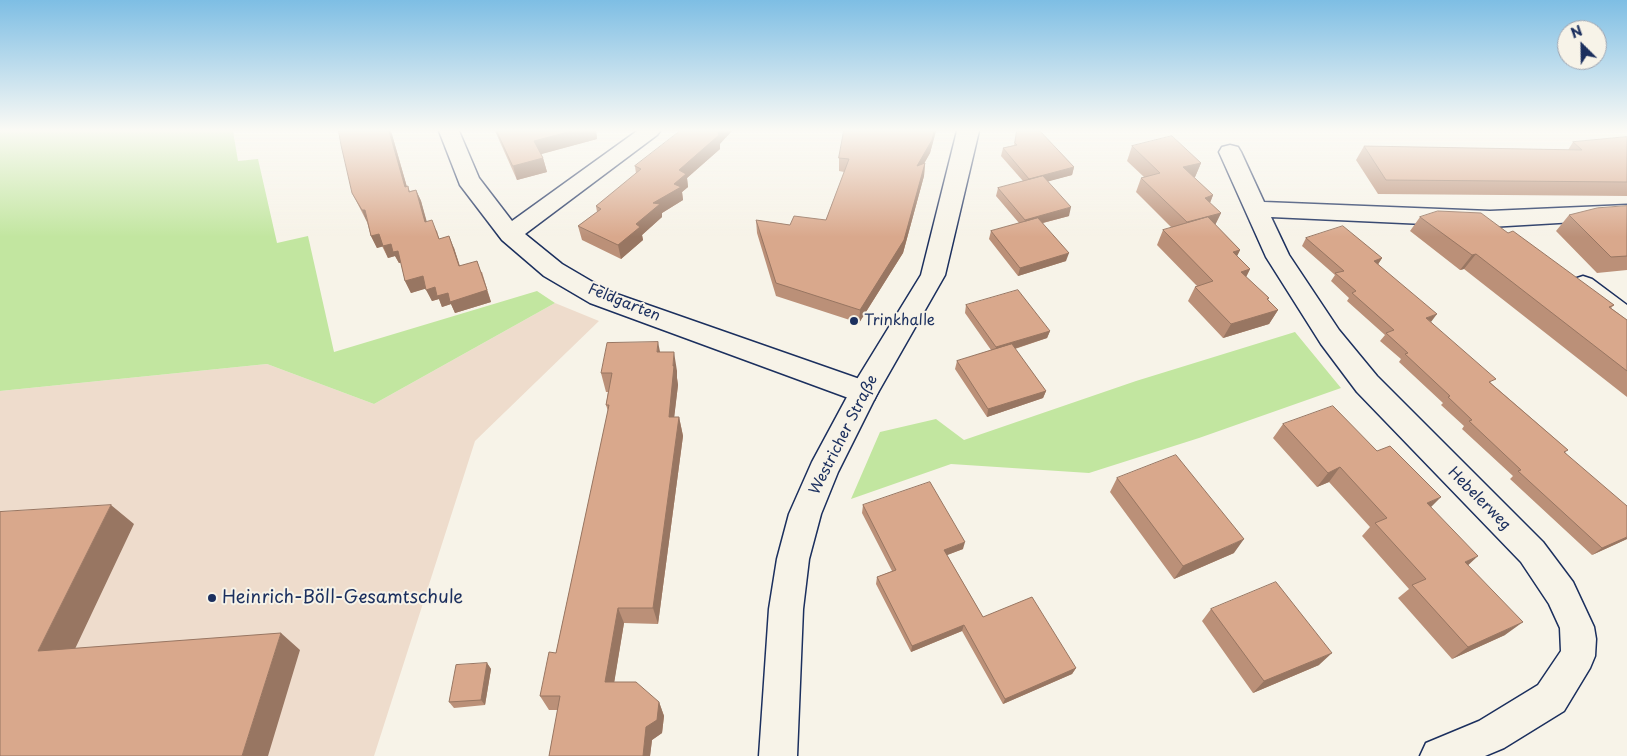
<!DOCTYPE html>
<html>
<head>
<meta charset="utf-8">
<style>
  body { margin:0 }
  #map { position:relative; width:1627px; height:756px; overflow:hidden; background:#f7f3e8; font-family:"Playpen Sans",sans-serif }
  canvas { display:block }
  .north { position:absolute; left:1557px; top:20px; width:50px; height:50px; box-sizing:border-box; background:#f7f3e8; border:1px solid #9fa5b1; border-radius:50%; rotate:337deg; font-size:14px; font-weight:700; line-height:20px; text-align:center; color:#1b2f5e }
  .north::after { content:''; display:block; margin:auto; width:18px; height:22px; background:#1b2f5e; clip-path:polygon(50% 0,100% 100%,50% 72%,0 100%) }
</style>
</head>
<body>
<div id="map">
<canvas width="1627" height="756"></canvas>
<div class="north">N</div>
</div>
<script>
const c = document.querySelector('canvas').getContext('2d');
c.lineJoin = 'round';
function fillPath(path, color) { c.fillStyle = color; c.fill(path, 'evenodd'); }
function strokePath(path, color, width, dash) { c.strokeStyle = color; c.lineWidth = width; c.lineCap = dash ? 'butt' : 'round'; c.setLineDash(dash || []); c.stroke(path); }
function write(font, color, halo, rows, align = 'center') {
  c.font = font + ' "Playpen Sans",sans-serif'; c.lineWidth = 4; c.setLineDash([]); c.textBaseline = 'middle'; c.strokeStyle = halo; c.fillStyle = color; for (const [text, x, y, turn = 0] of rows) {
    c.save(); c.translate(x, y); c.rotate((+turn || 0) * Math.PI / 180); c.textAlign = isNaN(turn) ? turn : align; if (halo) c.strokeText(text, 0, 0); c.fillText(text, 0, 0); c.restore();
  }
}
const built = new Path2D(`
  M555,303L599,321L475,441L374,756H0V391L267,364L374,404Z`);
const green = new Path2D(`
  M0,131H233L238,161L258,159L277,243L308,236L334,352L537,291L555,303L374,404L267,364L0,391Z
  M1295,332L1341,388L1199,438L1089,473L951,464L851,499L880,432L936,419L964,440L1136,381Z`);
const street = new Path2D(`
  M439,131H459L479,178L512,221L637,131H660L657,135L525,234L562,264L608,291L874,384L878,392L874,400L864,403L854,400L590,303L544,276L502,240L460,185Z
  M1230,145L1238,147L1241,152L1264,202L1490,211L1627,205V219L1490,227L1271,217L1289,255L1339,330L1377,376L1543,542L1573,582L1594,627L1596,639L1595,656L1590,668L1564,711L1504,748L1485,756H1420L1426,743L1479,721L1538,685L1561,651L1560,628L1549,604L1521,562L1357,392L1321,344L1266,257L1219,152L1222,147Z
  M1583,276L1592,279L1627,305V327L1618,325L1574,291L1570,285L1574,279Z`);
const secondary = new Path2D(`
  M957,131H979L945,275L876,396L838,472L821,514L809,559L803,609L797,756H759L769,609L777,559L789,514L812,462L854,384L921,275Z`);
const wall = new Path2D(`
  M391,131L407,187L410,191L416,190L421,201L426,221L437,231L439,239L454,248L460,266L482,272L491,302L455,313L451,304L442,307L439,299L432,301L426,288L411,293L405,281L401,263H399L395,256L388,258L382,246L377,248L371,236L367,222L352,193Z
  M495,131H596L597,139L541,154L543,158L547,172L517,180Z
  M844,131H936L930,153L924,164L925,163L924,176L903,253L859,323L776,296L757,233L756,220L790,225L826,220L844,172L839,171V158Z
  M1017,131H1040L1074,167L1072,175L1048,181L1069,216L1043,223L1066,261L1018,276L989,239L991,231L1019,223L996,196L998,188L1023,181L1001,156L1003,148L1014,145Z
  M1627,137V196L1378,194L1356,160L1364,146L1568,150L1573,142Z
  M720,144V149L687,178L688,187L682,192L683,200L662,213V217L642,235L643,240L621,259L582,240L578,226L597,212L596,206L636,174L635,166Z
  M1132,146L1201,163L1195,177H1194L1213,195L1210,203L1221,213L1215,225L1240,250L1237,256L1250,269L1246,277L1269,298L1268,300L1278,310L1269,324L1223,338L1188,301L1195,287L1197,286L1157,245L1163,230L1172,228L1136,192L1141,178L1144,177L1127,161Z
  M1627,206V270L1597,273L1556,231L1569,215Z
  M1420,217L1508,233L1614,305L1611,308L1627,320V397L1464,269L1460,270L1410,231Z
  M1306,238L1382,258L1378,264L1431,322L1492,384L1568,450L1565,452L1627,539L1592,555L1510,479L1513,476L1462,429L1464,426L1441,405L1443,403L1399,362L1401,359L1380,341L1385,335L1347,301L1349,298L1331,281L1335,275L1302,246Z
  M966,305L1050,331L1047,338L1015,349L1046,391L1043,398L987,417L955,369L957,361L991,350L965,313Z
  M660,352L677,371V378L678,385L674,417H679L683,436L658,624L624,623L614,682L659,702L664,716L662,733L652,740L650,756H549L558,710H549L540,696L556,653L608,411L606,405L608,392H606L601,373Z
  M1283,424L1431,507L1468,565L1505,635L1452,659L1398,598L1409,589L1362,536L1370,527L1329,482L1317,487L1273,438Z
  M1117,478L1234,553L1174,579L1110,492Z
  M863,505L963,549L947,555L983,617L1076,668L1072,674L1003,704L962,631L911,652L876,584L877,577L892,571L862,513Z
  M1211,609L1319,665L1253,693L1202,621Z
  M487,663L491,669L485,705L454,708L449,702Z`);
const shadedWall = new Path2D(`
  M389,131H391L410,198L405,187Z
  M572,131H596L597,139L538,155L534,141Z
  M718,131H732L720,144V149L687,178L688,187L682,192L683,200L662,213V217L642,235L643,240L621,259L618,245L653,203L674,184L679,170Z
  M934,131H936L930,153L915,179L917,166Z
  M543,158L547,172L517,180L513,166Z
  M925,163L924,176L903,253L859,323L860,310Z
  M1201,163L1195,177L1177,182L1183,167Z
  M1074,167L1072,175L1028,187L1029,179Z
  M416,190L421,201L430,233L425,222Z
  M1213,195L1207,210L1205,198Z
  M1071,207L1069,216L1023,228L1025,220Z
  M362,210H365L367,222Z
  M1221,213L1214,227L1181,237L1187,222Z
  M379,234L385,246L377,248L371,236Z
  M449,236L454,248L463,277L459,266Z
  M391,244L398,251L403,262L399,263L395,256L388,258L383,246Z
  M1240,250L1233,264V252Z
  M1069,253L1066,261L1018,276L1020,268Z
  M1476,254L1464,269L1460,270L1472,255Z
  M1382,258L1377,266L1374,261Z
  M477,261L491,302L455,313L451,304L442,307L439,299L432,301L426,290L435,287Z
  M1250,269L1243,283L1241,272Z
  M423,276L428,288L411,293L405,281Z
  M1278,310L1269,324L1223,338L1231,324Z
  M1437,314L1431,322L1426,318Z
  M1050,331L1047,338L995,355L996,347Z
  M658,342L662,361L657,352Z
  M674,352L677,371V378L678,385L672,436L669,417Z
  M1046,391L1043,398L987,417L988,409Z
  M679,417L683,436L658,624L653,608Z
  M1340,467L1329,482L1317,487L1328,473Z
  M1441,497L1427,511V503Z
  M111,505L134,524L66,668L38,651Z
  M1627,537V539L1592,555L1602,548Z
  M1244,539L1234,553L1174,579L1183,566Z
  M965,542L963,549L942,557L944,550Z
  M1478,556L1463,570L1465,562Z
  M618,608L624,623L612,696L605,682Z
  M1523,622L1505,635L1452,659L1468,647Z
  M964,625L962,631L911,652L912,646Z
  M281,633L300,650L268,756H242Z
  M1332,653L1319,665L1253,693L1264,681Z
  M487,663L491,669L485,705L481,700Z
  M1076,668L1072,674L1003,704L1005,699Z
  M659,702L664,716L662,733L652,740L650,756H643L646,727Z`);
const building = new Path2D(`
  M339,131H389L405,187L408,186L409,192L416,190L425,222L432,220L439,239L449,236L459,266L477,261L487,290L450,302L448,293L437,296L435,287L426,290L423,276L405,281L398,251L393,252L391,244L383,246L379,234L371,236L365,210H362L352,193L341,145Z
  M497,131H572L534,141L543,158L513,166Z
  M680,131H718V132L719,135L679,170L686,174L674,184L681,187L653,203L660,204L636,224L640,227L618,245L578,226L601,209L596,206L641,169L635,166Z
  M844,131H934L932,140L917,166L925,163L904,240L860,310L776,283L756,220L790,225L794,216L826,220L849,159L839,158Z
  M1017,131H1040L1074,167L1029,179L1003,148L1017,145L1015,143Z
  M1172,136L1201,163L1183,167L1213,195L1205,198L1221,213L1187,222L1141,178L1160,173L1132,146Z
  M1627,137V182L1386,180L1364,146L1582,150L1573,142Z
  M1043,176L1071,207L1025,220L998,188Z
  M1627,206V256L1611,257L1569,215L1597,208Z
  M1438,211L1481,213L1508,233L1513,231L1614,305L1609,307L1627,320V371L1476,254L1472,255L1420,217Z
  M1208,217L1240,250L1233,252L1250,269L1241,272L1269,298L1267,299L1278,310L1231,324L1195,287L1213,281L1163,230Z
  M1038,218L1069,253L1020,268L991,231Z
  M1343,226L1382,258L1374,261L1437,314L1426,318L1496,379L1489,382L1568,450L1564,452L1627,506V537L1602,548L1518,471L1521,470L1469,421L1472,420L1448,397L1450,396L1405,354L1408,353L1386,333L1394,330L1352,293L1356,291L1335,273L1344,271L1306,238Z
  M1018,290L1050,331L996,347L966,305Z
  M658,342L657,352H674L673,366H674L669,417H679L653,608H618L605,682H636L659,702L657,720L646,727L643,756H549L560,696H540L549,652L556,653L609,405H606L612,373H601L607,343Z
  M1012,344L1046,391L988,409L957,361Z
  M1333,406L1377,451L1390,446L1441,497L1427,503L1478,556L1465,562L1523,622L1468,647L1412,585L1426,579L1375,523L1387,518L1340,467L1328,473L1283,424Z
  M1176,455L1244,539L1183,566L1117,478Z
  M930,482L965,542L944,550L983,617L1032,597L1076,668L1005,699L964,625L912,646L877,577L896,570L863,505Z
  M111,505L38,651L281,633L242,756H0V512Z
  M1276,582L1332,653L1264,681L1211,609Z
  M487,663L481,700L449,702L456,665Z`);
const markers = [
  [854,321,5,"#1b2f5e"],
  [212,598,5,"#1b2f5e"]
];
const streetNames = [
  ["Feldgarten",624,303,22],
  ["Westricher Straße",844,435,-63],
  ["Hebelerweg",1479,499,45]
];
const poiNames = [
  ["Trinkhalle",864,321]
];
const nearPoinames = [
  ["Heinrich-Böll-Gesamtschule",222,598]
];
fillPath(built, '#eedccc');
fillPath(green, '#c2e6a0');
strokePath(street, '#1b2f5e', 3);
strokePath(secondary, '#1b2f5e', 3);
fillPath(street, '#f7f3e8');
fillPath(secondary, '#f7f3e8');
fillPath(wall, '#bb9078');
fillPath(shadedWall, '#987662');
fillPath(building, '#d9a88c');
strokePath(building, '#987662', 1);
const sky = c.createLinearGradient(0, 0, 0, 237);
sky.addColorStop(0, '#7ebee4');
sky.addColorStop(0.55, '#fbfaf5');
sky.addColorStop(1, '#fbfaf500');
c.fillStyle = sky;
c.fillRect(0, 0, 1627, 237);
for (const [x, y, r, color] of markers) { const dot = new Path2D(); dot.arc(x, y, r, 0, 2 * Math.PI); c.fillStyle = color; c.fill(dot); strokePath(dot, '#f7f3e8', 2); }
write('15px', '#1b2f5e', '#f7f3e8', streetNames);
write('15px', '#1b2f5e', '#f7f3e8', poiNames, 'left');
write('18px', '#1b2f5e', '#f7f3e8', nearPoinames, 'left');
</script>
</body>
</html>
